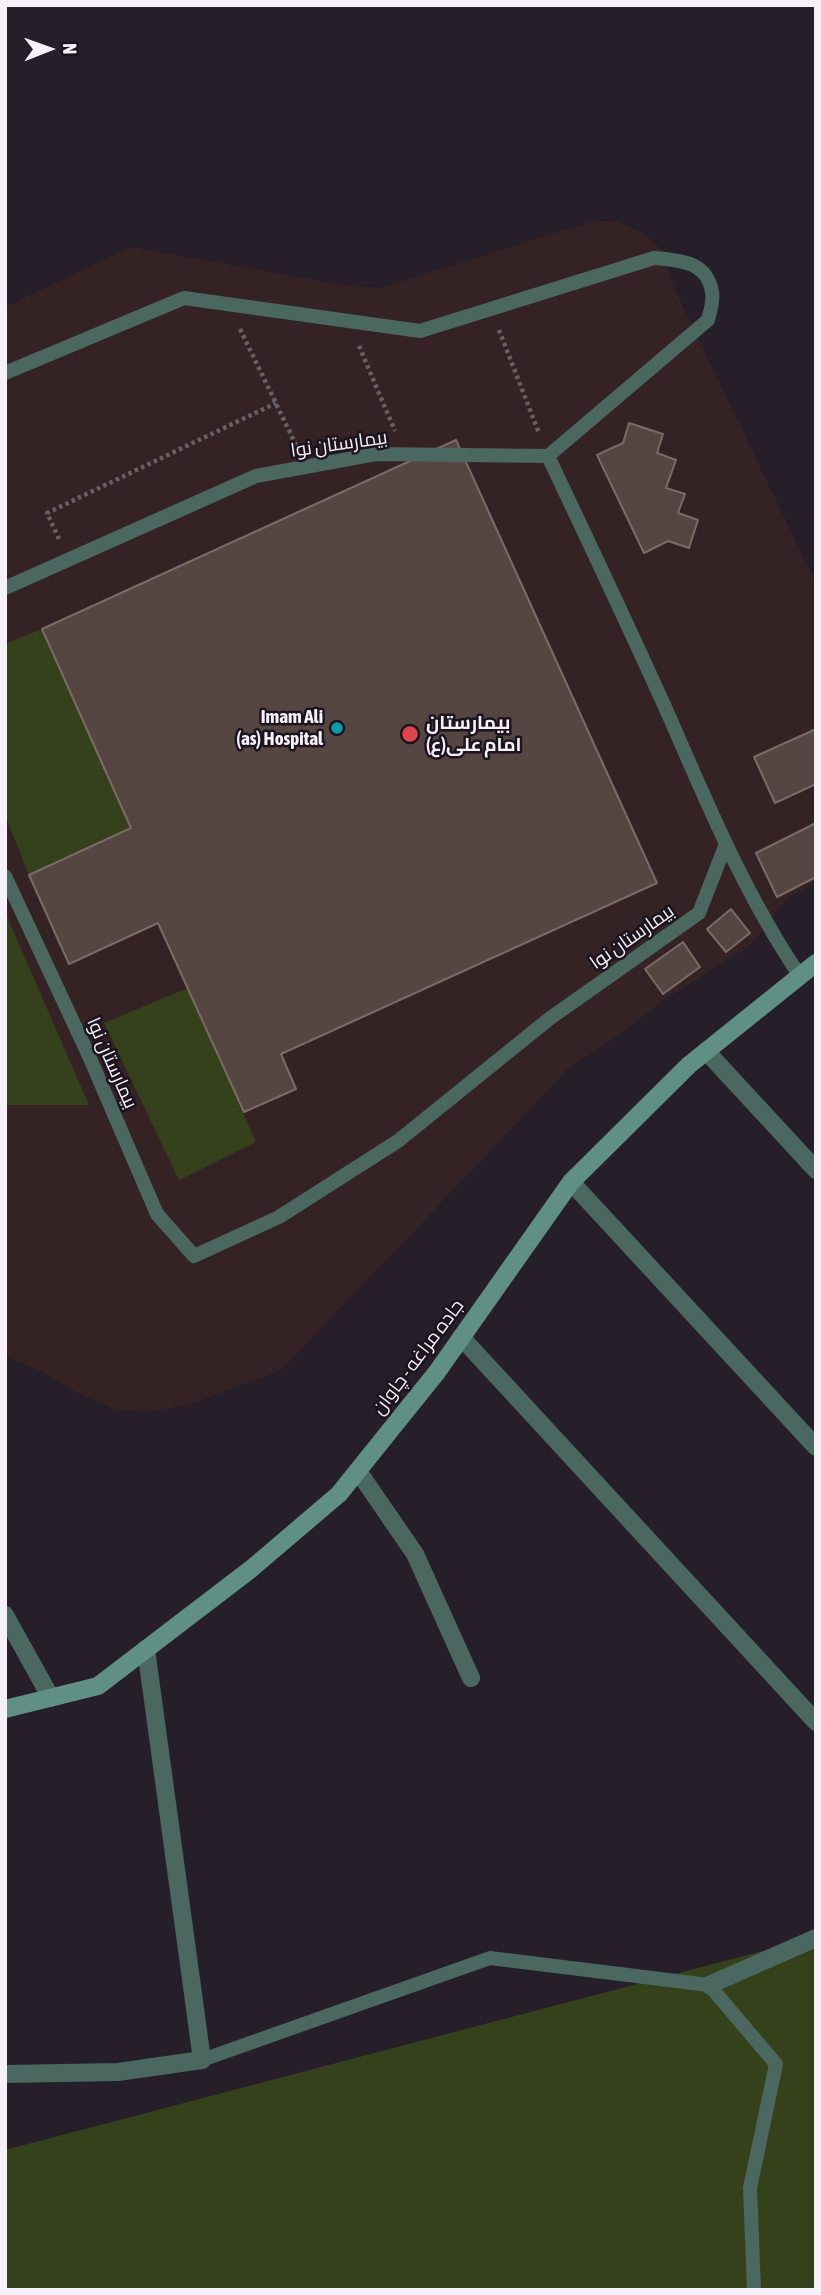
<!DOCTYPE html>
<html>
<head>
<meta charset="utf-8">
<style>
  body { margin:0 }
  #map { position:relative; width:821px; height:2295px; overflow:hidden; background:#261e28; font-family:"Asap Condensed",sans-serif }
  canvas { display:block }
  .frame { position:absolute; inset:0; border:7px solid #f6f1f8; pointer-events:none }
  .north { position:absolute; left:14px; top:14px; width:70px; height:70px; -webkit-text-stroke:5px #1c141e; paint-order:stroke; rotate:89deg; font-size:19px; font-weight:700; line-height:28px; text-align:center; color:#f6f1f8 }
  .north::after { content:''; display:block; margin:auto; width:24px; height:32px; background:#f6f1f8; clip-path:polygon(50% 0,100% 100%,50% 72%,0 100%) }
</style>
</head>
<body>
<div id="map">
<canvas width="821" height="2295"></canvas>
<div class="frame"></div>
<div class="north">N</div>
</div>
<script>
const c = document.querySelector('canvas').getContext('2d');
c.lineJoin = 'round';
function fillPath(path, color) { c.fillStyle = color; c.fill(path, 'evenodd'); }
function strokePath(path, color, width, dash) { c.strokeStyle = color; c.lineWidth = width; c.lineCap = dash ? 'butt' : 'round'; c.setLineDash(dash || []); c.stroke(path); }
function write(font, color, halo, rows, align = 'center') {
  c.font = font + ' "Asap Condensed",Cairo,sans-serif'; c.lineWidth = 5; c.setLineDash([]); c.textBaseline = 'middle'; c.strokeStyle = halo; c.fillStyle = color; for (const [text, x, y, turn = 0] of rows) {
    c.save(); c.translate(x, y); c.rotate((+turn || 0) * Math.PI / 180); c.textAlign = isNaN(turn) ? turn : align; if (halo) c.strokeText(text, 0, 0); c.fillText(text, 0, 0); c.restore();
  }
}
const medical = new Path2D(`
  M597,220L616,221L645,234L663,251L675,290L816,583V884L788,897L752,944L664,1000L612,1040L569,1067L525,1115L281,1370L188,1405L145,1412L114,1409L79,1394L45,1373L5,1356V307L130,247L350,286L380,288Z`);
const green = new Path2D(`
  M42,629L131,828L29,875L5,815V644Z
  M5,912L89,1105H5Z
  M188,988L256,1142L179,1180L104,1023Z
  M816,1937V2290H5V2150Z`);
const building = new Path2D(`
  M629,423L663,434L657,453L676,460L666,488L685,494L678,513L698,520L689,548L668,541L644,553L597,455L623,443Z
  M456,440L657,883L281,1054L296,1089L244,1112L158,923L69,964L29,875L131,828L42,629Z
  M816,729V784L775,803L754,757Z
  M816,823V877L777,897L756,853Z
  M731,909L750,933L726,952L707,929Z
  M683,942L700,967L663,994L645,969Z`);
const path = new Path2D(`
  M240,329L297,447
  M499,330L539,433
  M359,346L395,431
  M59,539L47,513L276,403`);
const lane = new Path2D(`
  M5,373L184,298L420,331L654,258C679,260 707,261 712,292C714,300 710,312 708,320L548,456
  M5,588L256,476L376,454L548,456C589,543 630,629 669,716C708,805 745,895 800,976
  M5,876L89,1056L157,1214L194,1256L279,1217L398,1141L549,1019L699,913L726,844
  M202,2060L490,1958L709,1985L776,2064L750,2188L754,2290`);
const street = new Path2D(`
  M706,1051L816,1170
  M571,1182L816,1447
  M461,1337L816,1722
  M358,1471L415,1554L471,1678
  M5,1615L51,1698
  M709,1985L816,1938
  M5,2074L118,2072L202,2060L146,1649`);
const secondary = new Path2D(`
  M5,1709L98,1686L251,1569L339,1494L437,1372L571,1182L689,1065L816,963`);
const markers = [
  [337,728,7,"#0f9aa8"],
  [410,734,9,"#e0444e"]
];
const streetNames = [
  ["بیمارستان نوا",339,444,-8],
  ["بیمارستان نوا",632,937,-35],
  ["بیمارستان نوا",112,1063,66],
  ["جاده مراغه - چاوان",418,1357,-53]
];
const poiNames = [
  ["Imam Ali",323,717],
  ["(as) Hospital",323,739],
  ["بیمارستان",426,723,"left"],
  ["امام علی(ع)",426,745,"left"]
];
fillPath(medical, '#352224');
fillPath(green, '#35411a');
fillPath(building, '#554642');
strokePath(building, '#7b6b66', 2);
strokePath(path, '#676069', 4.5, [3.5, 3.5]);
strokePath(lane, '#4a685f', 14);
strokePath(street, '#4a685f', 18);
strokePath(secondary, '#609083', 18);
for (const [x, y, r, color] of markers) { const dot = new Path2D(); dot.arc(x, y, r, 0, 2 * Math.PI); c.fillStyle = color; c.fill(dot); strokePath(dot, '#1c141e', 2.5); }
write('19px', '#f6f1f8', '#1c141e', streetNames);
write('bold 19px', '#f6f1f8', '#1c141e', poiNames, 'right');
</script>
</body>
</html>
